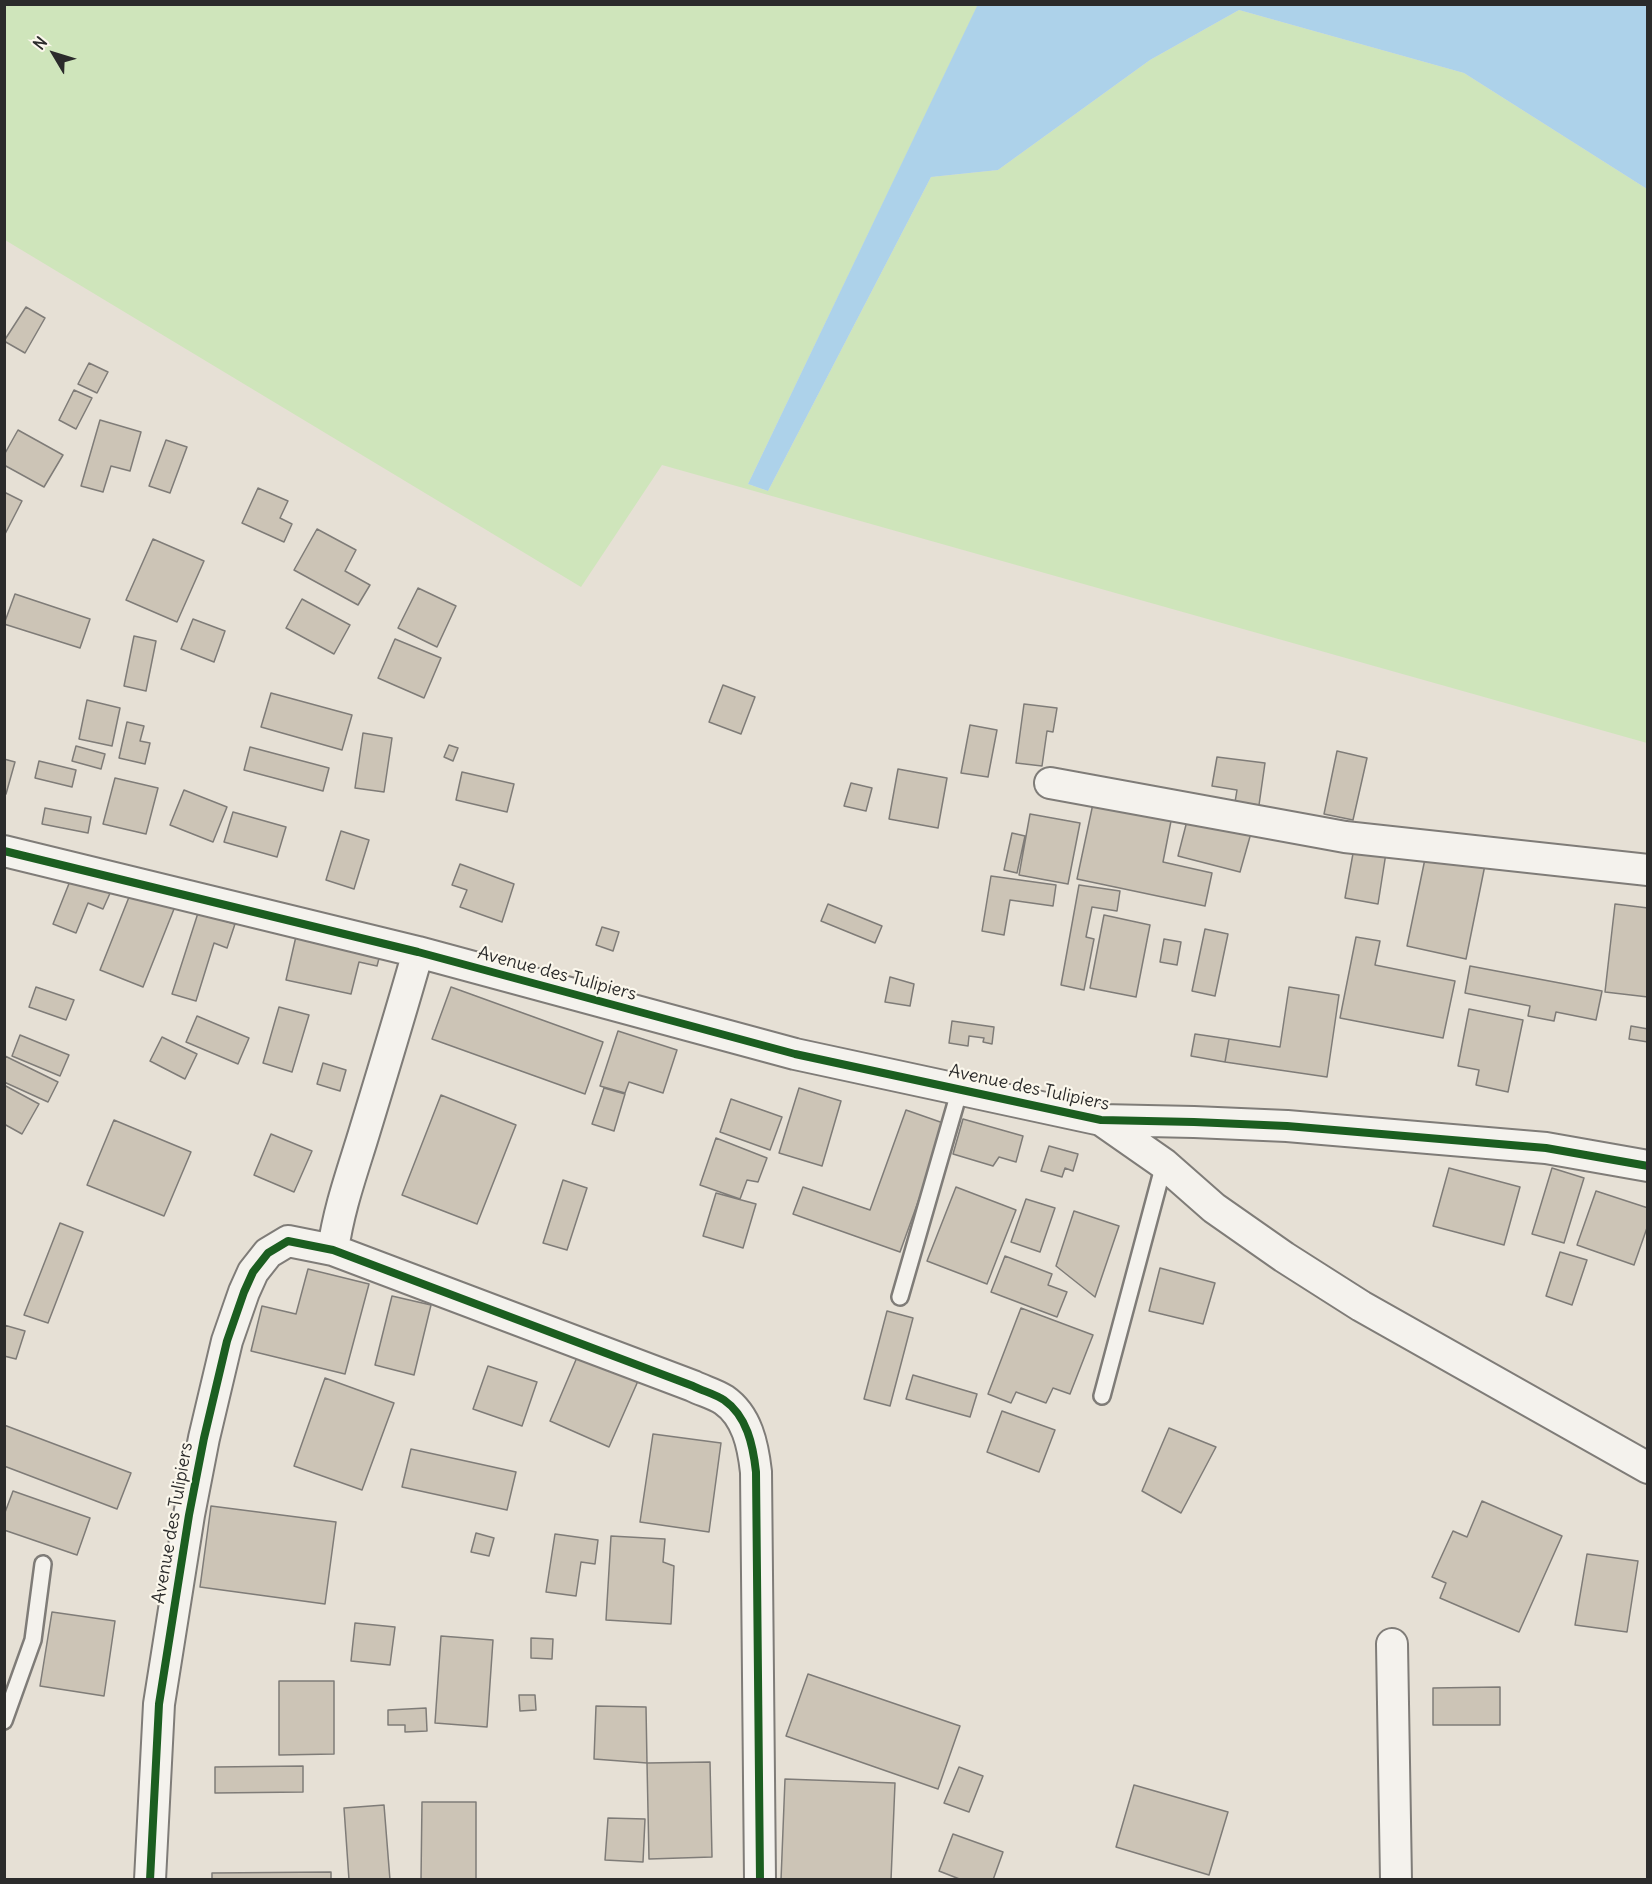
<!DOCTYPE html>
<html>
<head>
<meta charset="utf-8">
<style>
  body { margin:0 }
  #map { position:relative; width:1652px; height:1884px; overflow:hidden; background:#e6e0d5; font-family:Delius,sans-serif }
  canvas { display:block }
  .frame { position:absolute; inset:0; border:6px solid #2b2b2b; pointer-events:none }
  .north { position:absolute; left:24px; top:24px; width:60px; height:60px; -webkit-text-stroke:4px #fbf7ec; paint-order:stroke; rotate:308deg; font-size:16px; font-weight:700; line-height:24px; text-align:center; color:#2b2b2b }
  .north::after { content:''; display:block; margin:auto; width:21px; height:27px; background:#2b2b2b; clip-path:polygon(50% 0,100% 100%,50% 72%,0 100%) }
</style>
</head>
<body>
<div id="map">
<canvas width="1652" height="1884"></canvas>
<div class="frame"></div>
<div class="north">N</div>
</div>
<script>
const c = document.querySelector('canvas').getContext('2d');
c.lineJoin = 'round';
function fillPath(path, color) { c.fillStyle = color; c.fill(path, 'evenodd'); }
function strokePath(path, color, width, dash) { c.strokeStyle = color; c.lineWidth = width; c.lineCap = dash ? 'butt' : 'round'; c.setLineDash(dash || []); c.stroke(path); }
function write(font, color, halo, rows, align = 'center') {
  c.font = font + ' Delius,sans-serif'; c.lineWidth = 4.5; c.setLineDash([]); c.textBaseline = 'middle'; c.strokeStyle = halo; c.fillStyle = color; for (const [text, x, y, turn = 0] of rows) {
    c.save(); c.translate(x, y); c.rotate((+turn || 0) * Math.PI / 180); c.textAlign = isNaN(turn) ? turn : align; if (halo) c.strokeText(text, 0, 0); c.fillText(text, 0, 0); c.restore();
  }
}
const green = new Path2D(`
  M4,5H978L748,484L768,491L931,177L998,170L1150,60L1239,10L1464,73L1647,189V743L662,465L581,587L5,240Z`);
const water = new Path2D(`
  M978,4L1647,5V189L1464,73L1239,10L1150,60L998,170L931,177L768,491L748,484Z`);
const building = new Path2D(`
  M26,307L45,318L25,353L4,341Z
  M89,363L108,372L97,393L78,384Z
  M74,390L92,398L76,429L59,420Z
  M100,420L141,432L130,471L111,466L103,492L81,486Z
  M18,430L63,455L44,487L4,465V455Z
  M166,440L187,447L170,493L149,486Z
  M258,488L288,501L280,518L292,524L284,542L242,523Z
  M4,492L22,501L4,536Z
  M317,529L356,550L345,571L370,585L358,605L294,570Z
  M153,539L204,561L177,622L126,600Z
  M418,588L456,606L437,647L398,628Z
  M15,594L90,619L80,648L4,624Z
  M302,599L350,625L334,654L286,628Z
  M193,619L225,631L214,662L181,649Z
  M134,636L156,641L146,691L124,686Z
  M395,639L441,658L424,698L378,678Z
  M723,685L755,697L741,734L709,722Z
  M271,693L352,715L342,750L261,727Z
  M87,700L120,708L112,746L79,739Z
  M1024,704L1057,708L1053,732L1047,731L1042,766L1016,763Z
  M127,722L144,726L140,741L150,743L145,764L119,758Z
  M970,725L997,730L988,777L961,773Z
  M363,733L392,738L384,792L355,788Z
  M449,745L458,748L453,761L444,757Z
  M76,746L105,754L101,769L72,761Z
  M250,747L329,768L323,791L244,770Z
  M1337,751L1367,758L1353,820L1324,814Z
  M1217,757L1265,763L1259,805L1235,802L1237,790L1212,786Z
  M4,759L15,762L6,794H4Z
  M39,761L76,770L72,787L35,778Z
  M898,769L947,778L938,828L889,819Z
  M462,772L514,784L507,812L456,800Z
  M115,778L158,788L146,834L103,824Z
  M851,783L872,788L866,811L844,806Z
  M184,790L227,807L213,842L170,825Z
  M1094,799L1172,816L1163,862L1212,873L1205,906L1077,879Z
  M45,808L91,817L88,833L42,824Z
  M233,812L286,827L277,857L224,842Z
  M1030,814L1080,823L1068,884L1019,875Z
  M1188,817L1251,833L1240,872L1178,856Z
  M341,831L369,840L354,889L326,880Z
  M1012,833L1025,836L1017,873L1004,870Z
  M1354,848L1386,853L1378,904L1345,898Z
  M1426,854L1485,865L1466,959L1407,946Z
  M460,864L514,884L502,922L460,907L467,890L452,885Z
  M72,876L111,891L103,909L88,903L76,933L53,924Z
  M991,876L1056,885L1053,906L1010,900L1004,935L982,931Z
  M1079,885L1120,891L1117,911L1092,907L1086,937L1094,939L1084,990L1061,985Z
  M133,887L176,904L143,987L100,970Z
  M828,904L882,926L875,943L821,921Z
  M1615,904L1648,908V997L1605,992Z
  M198,913L235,924L227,948L214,943L196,1001L172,994Z
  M1104,915L1150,925L1136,997L1090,988Z
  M602,927L619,932L613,951L596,945Z
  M1205,929L1228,934L1215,996L1192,991Z
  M297,932L381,951L377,966L359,962L351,994L286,980Z
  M1356,937L1380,941L1375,965L1455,981L1443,1038L1340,1018Z
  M1164,939L1181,942L1177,965L1160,962Z
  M1470,966L1602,991L1596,1020L1556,1012L1554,1021L1528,1016L1530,1006L1465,993Z
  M890,977L914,984L910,1006L885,1002Z
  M36,987L74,1000L66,1020L29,1007Z
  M451,987L603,1042L585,1094L432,1039Z
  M1289,987L1339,995L1327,1077L1225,1062L1229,1039L1280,1047Z
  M279,1007L309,1015L292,1072L263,1063Z
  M1469,1009L1523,1020L1508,1092L1476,1085L1479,1070L1458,1066Z
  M197,1016L249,1038L238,1064L186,1042Z
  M952,1021L994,1027L992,1044L983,1042L984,1038L969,1036L968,1046L949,1043Z
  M1631,1026L1648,1029V1042L1629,1039Z
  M618,1031L677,1050L663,1093L629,1082L625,1093L600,1086Z
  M1195,1034L1229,1039L1225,1062L1191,1056Z
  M20,1035L69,1055L60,1076L12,1056Z
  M162,1037L197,1054L185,1079L150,1061Z
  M5,1056L58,1082L48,1102L4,1082Z
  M323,1063L346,1070L340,1091L317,1084Z
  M4,1085L39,1104L22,1134L4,1124Z
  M604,1088L625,1094L614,1131L592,1124Z
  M799,1088L841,1101L822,1166L779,1153Z
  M441,1095L516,1125L477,1224L402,1195Z
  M731,1099L782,1117L770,1150L720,1132Z
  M906,1110L946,1124L900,1252L793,1214L803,1187L870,1210Z
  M963,1119L1023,1136L1016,1162L999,1157L993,1166L953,1154Z
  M114,1120L191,1152L164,1216L87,1185Z
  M271,1134L312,1151L294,1192L254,1175Z
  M716,1138L767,1158L758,1182L747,1180L740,1199L700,1185Z
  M1049,1146L1078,1154L1073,1171L1065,1168L1062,1177L1041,1171Z
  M1449,1168L1520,1187L1504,1245L1433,1226Z
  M1552,1168L1584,1178L1564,1243L1532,1234Z
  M563,1180L587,1188L567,1250L543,1243Z
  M956,1187L1016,1210L987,1284L927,1261Z
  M1596,1191L1648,1208V1225L1634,1265L1577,1245Z
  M716,1193L756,1204L743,1248L703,1236Z
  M1026,1199L1055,1208L1040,1252L1011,1242Z
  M1074,1211L1119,1226L1095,1297L1056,1266Z
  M60,1223L83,1232L48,1323L24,1315Z
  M1560,1252L1587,1260L1572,1305L1546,1296Z
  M1005,1256L1052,1274L1048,1285L1067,1292L1057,1317L991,1292Z
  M1160,1268L1215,1283L1203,1324L1149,1311Z
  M308,1269L369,1284L345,1374L251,1351L262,1306L296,1314Z
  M392,1296L431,1305L414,1375L375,1365Z
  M1021,1308L1093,1335L1070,1394L1053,1388L1046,1403L1016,1392L1011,1403L988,1394Z
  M887,1311L913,1318L890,1406L864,1399Z
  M4,1325L25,1331L16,1359L4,1356Z
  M578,1355L638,1381L609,1447L550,1421Z
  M488,1366L537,1382L522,1426L473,1409Z
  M913,1375L977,1394L970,1417L906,1399Z
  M325,1378L394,1403L362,1490L294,1466Z
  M1002,1411L1055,1430L1039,1472L987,1452Z
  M4,1425L131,1473L117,1509L4,1466Z
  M1169,1428L1216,1447L1181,1513L1142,1491Z
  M653,1434L721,1443L709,1532L640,1522Z
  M411,1449L516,1472L507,1510L402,1487Z
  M13,1491L90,1518L77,1555L4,1530V1515Z
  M1482,1501L1562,1536L1519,1632L1440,1598L1446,1583L1432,1577L1453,1531L1467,1537Z
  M211,1506L336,1522L325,1604L200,1587Z
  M476,1533L494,1538L489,1556L471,1552Z
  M555,1534L598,1540L595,1564L581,1562L576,1596L546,1592Z
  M611,1536L665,1539L663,1562L674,1566L671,1624L606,1620Z
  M1587,1554L1638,1561L1627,1632L1575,1625Z
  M52,1612L115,1621L104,1696L40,1686Z
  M355,1623L395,1627L390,1665L351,1661Z
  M441,1636L493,1640L487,1727L435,1723Z
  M531,1638L553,1639L552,1659L531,1658Z
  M808,1674L960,1726L938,1789L786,1736Z
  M279,1681H334V1754L279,1755Z
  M1500,1687V1725H1433V1688Z
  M519,1695H535L536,1710L520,1711Z
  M596,1706L646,1707L647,1763L594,1759Z
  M426,1708L427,1731L405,1732V1725H388V1710Z
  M710,1762L712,1857L649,1859L647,1763Z
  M303,1766V1792L215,1793V1767Z
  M959,1767L983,1776L969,1812L944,1803Z
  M785,1779L895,1783L891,1880H781Z
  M1134,1785L1228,1812L1209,1875L1116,1847Z
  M422,1802H476V1880H421Z
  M384,1805L390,1880H349L344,1808Z
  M608,1818L645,1819L643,1862L605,1860Z
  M953,1834L1003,1852L993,1880H962L939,1871Z
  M331,1872V1880H212V1873Z`);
const lane = new Path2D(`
  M900,1297L960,1089
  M1102,1396L1164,1164
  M4,1721L33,1640L43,1564`);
const street = new Path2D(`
  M1050,783L1345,837L1648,870
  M4,851L418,952L795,1054L1101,1120L1194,1122L1287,1126L1546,1148L1648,1166
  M1101,1120L1164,1164L1214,1208L1284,1257L1361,1306L1648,1468
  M333,1250C339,1207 353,1170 365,1130C383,1071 401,1012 418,952
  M1392,1644L1396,1880
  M150,1880L159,1704L189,1515L204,1438L227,1341L244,1292L253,1272L268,1253L288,1241L333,1250L693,1386C703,1391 715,1394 724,1400C747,1416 753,1445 756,1472L760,1880`);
const cycleway = new Path2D(`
  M4,851L418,952L795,1054L1101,1120L1194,1122L1287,1126L1546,1148L1648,1166
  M150,1880L159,1704L189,1515L204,1438L227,1341L244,1292L253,1272L268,1253L288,1241L333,1250L693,1386C703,1391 715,1394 724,1400C747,1416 753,1445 756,1472L760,1880`);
const streetNames = [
  ["Avenue des Tulipiers",557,974,15],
  ["Avenue des Tulipiers",1029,1088,12],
  ["Avenue des Tulipiers",173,1523,-80]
];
fillPath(green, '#cfe5bb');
fillPath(water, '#add2ea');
fillPath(building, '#ccc4b6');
strokePath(building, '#7f7c78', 1.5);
strokePath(lane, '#7f7c78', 20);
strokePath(street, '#7f7c78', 34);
strokePath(lane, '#f4f2ed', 15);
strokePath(street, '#f4f2ed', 30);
strokePath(cycleway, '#1b5e20', 8);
write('18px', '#2b2b2b', '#fbf7ec', streetNames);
</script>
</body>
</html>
